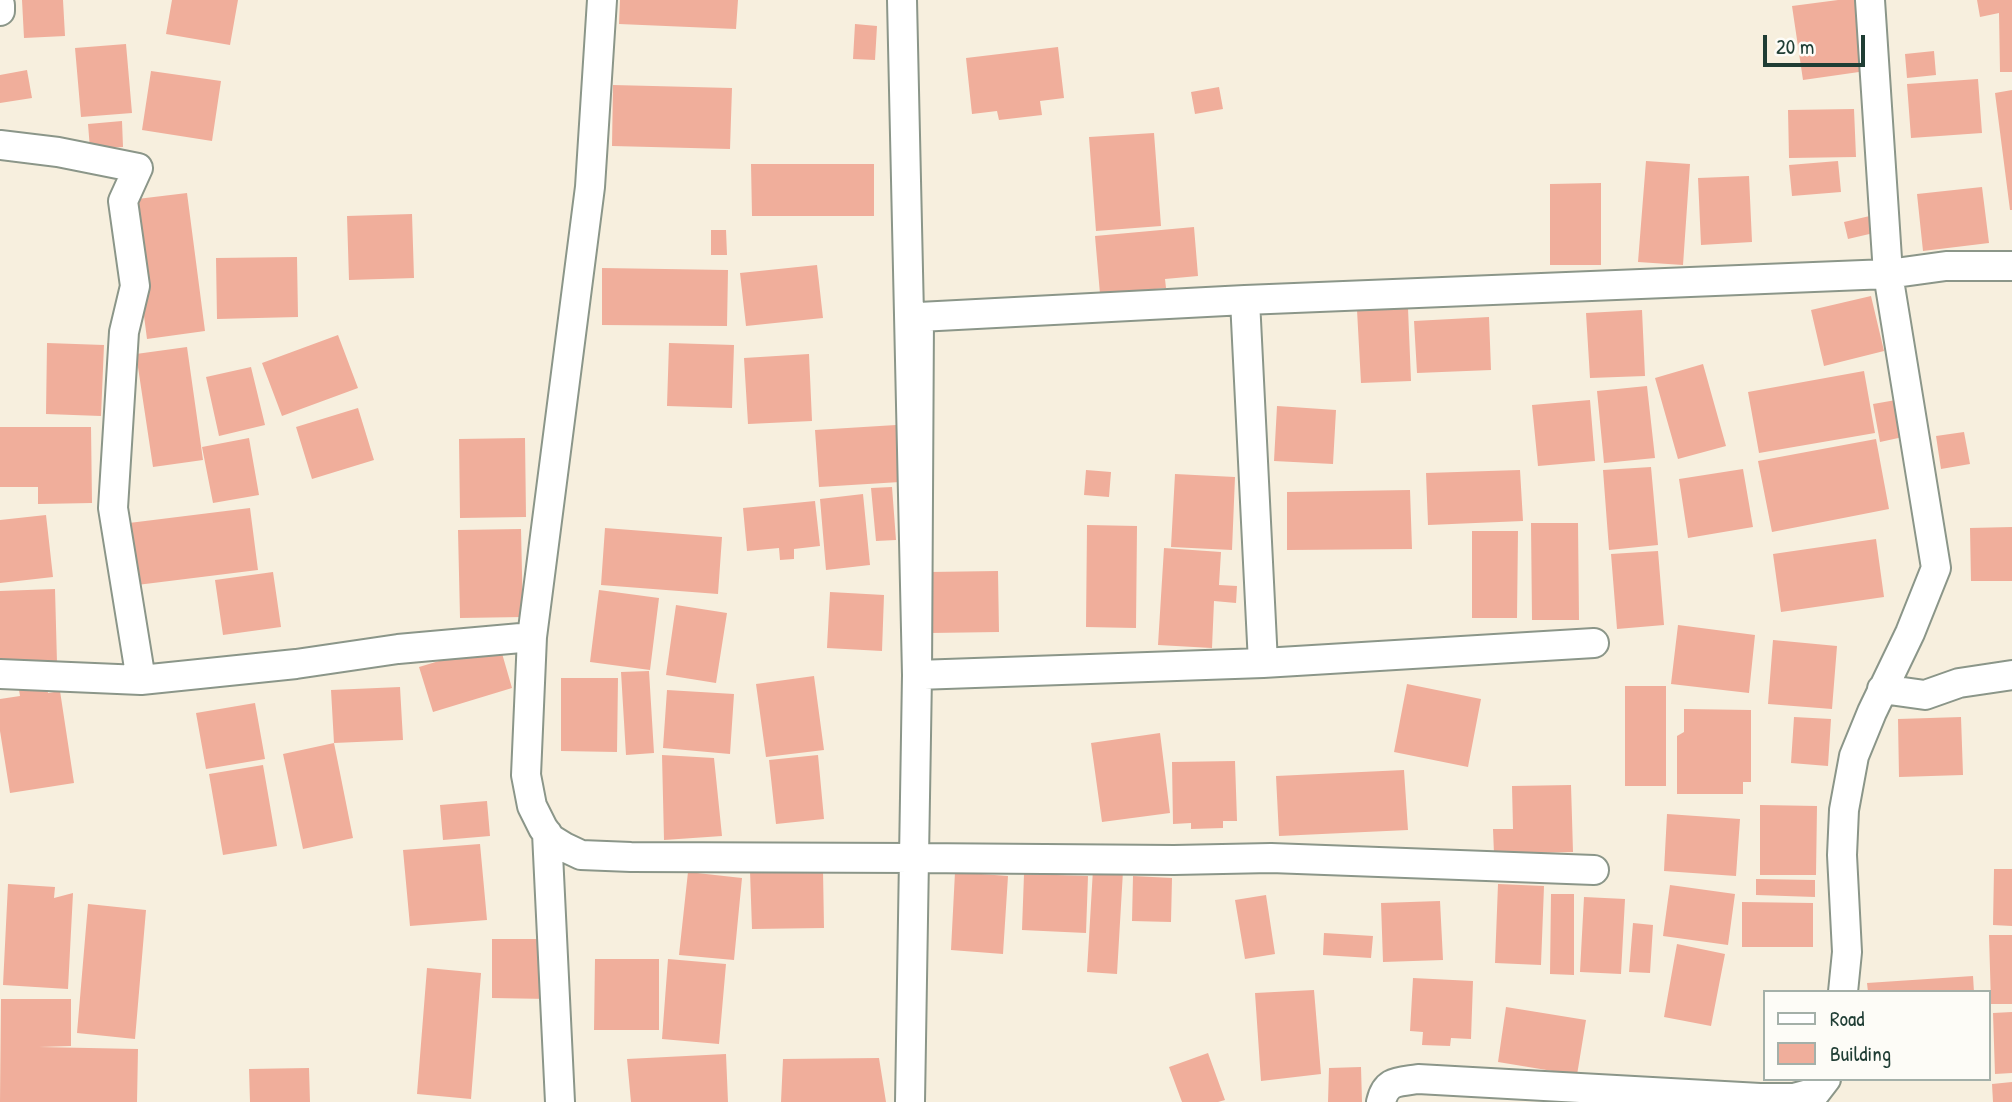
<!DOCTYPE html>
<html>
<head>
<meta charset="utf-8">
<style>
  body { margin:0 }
  #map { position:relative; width:2012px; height:1102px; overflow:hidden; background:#f7efde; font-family:"Patrick Hand",sans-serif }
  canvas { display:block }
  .legend { position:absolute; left:1763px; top:990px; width:228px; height:91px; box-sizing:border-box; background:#fdfcf7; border:2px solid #a4b0a9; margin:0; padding:9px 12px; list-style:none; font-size:21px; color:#1f3d34 }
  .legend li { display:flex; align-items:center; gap:14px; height:35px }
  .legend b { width:35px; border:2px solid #a4b0a9 }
  .scale { position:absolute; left:1763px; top:35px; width:102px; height:32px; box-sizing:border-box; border:4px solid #1f3d34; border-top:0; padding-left:9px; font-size:21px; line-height:24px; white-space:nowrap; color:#1f3d34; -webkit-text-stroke:5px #fdfcf7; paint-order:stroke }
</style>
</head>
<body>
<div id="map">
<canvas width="2012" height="1102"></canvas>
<ul class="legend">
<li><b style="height:9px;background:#fff"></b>Road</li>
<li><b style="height:19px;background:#f0ae9b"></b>Building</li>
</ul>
<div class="scale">20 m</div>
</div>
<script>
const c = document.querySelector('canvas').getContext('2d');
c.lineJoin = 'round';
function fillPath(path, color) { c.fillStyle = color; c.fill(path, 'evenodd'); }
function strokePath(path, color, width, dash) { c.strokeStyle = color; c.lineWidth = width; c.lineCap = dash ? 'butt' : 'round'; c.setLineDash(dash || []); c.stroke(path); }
const building = new Path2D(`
  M22,0H63L65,36L24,38Z
  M172,0H238L230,45L166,34Z
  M620,0H738L736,29L619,24Z
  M1838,0H1856L1866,71L1803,80L1792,6Z
  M1977,0H2012V72H2000L1999,13L1980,17Z
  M855,24L877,26L875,60L853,59Z
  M126,44L132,113L81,117L75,48Z
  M1058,47L1064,98L1040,101L1042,115L999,120L997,111L972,114L966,58Z
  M1934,51L1936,75L1907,78L1905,54Z
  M27,70L32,98L0,103V75Z
  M151,71L221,81L212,141L142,130Z
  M1978,79L1982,133L1911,138L1907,84Z
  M613,85L732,88L730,149L612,146Z
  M1219,87L1223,109L1195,114L1191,92Z
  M2012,90V210H2010L1995,93Z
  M1854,109L1856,157L1789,158L1788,110Z
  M122,121L123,147L90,149L88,124Z
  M1154,133L1161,226L1096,231L1089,137Z
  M1646,161L1690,164L1683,265L1638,262Z
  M1838,161L1841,192L1792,196L1789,165Z
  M751,164H874V216H752Z
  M1749,176L1752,242L1701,245L1698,178Z
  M1601,183V265H1550V184Z
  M1982,187L1989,243L1923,251L1917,194Z
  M187,193L205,331L147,339L129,200Z
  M412,214L414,278L349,280L347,216Z
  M1874,215L1878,232L1848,239L1844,222Z
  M1194,227L1198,276L1165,279L1166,288L1100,294L1095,236Z
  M711,230H726L727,255H711Z
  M297,257L298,317L217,319L216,258Z
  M817,265L823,318L746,326L740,273Z
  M602,268L728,270L727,326L602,325Z
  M1871,296L1884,351L1824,366L1811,310Z
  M1408,308L1411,381L1361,383L1357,310Z
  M1642,310L1645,376L1590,378L1586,313Z
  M1489,317L1491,370L1417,373L1414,321Z
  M338,335L358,388L282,416L262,363Z
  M47,343L104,345L101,416L46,414Z
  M669,343L734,345L732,408L667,406Z
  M187,347L203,460L153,467L136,354Z
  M809,354L812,421L748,424L744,358Z
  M1703,364L1726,446L1678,459L1655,378Z
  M251,367L265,425L219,436L206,377Z
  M1864,371L1875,433L1759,453L1748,392Z
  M1647,386L1655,458L1604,463L1597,391Z
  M1590,400L1595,461L1538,466L1532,405Z
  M1896,400L1903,437L1880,442L1873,404Z
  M1277,406L1336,410L1333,464L1274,461Z
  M358,408L374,460L312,479L296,427Z
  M896,425L900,482L819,487L815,430Z
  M0,427H91L92,503L38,504V487H0Z
  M1964,432L1970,464L1941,469L1936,436Z
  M249,438L259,495L213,503L202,447Z
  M525,438L526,517L460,518L459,439Z
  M1876,439L1889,509L1772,532L1758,461Z
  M1651,467L1658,545L1609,550L1603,470Z
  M1743,469L1753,527L1688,538L1679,479Z
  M1086,470L1111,472L1109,497L1084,495Z
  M1520,470L1523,521L1428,525L1426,473Z
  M1175,474L1235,477L1232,550L1171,547Z
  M892,487L896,540L876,541L871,488Z
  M1410,490L1412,549L1287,550V492Z
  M863,494L870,565L826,570L820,499Z
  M815,501L820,546L794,549V559L780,560L779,548L747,551L743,508Z
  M250,508L258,570L137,585L129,523Z
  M46,515L53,577L0,583V520Z
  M1531,523H1578L1579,620H1532Z
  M1087,525L1137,526L1136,628L1086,627Z
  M2012,527V581H1971L1970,528Z
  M605,528L722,537L718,594L601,585Z
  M521,529L523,617L460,618L458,530Z
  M1472,531H1518L1517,618H1472Z
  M1876,539L1884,597L1781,612L1773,554Z
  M1164,548L1221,552L1219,585L1237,586L1236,603L1214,601L1212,648L1158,645Z
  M1658,551L1664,625L1617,629L1611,554Z
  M998,571L999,632L930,633L929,572Z
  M273,572L281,627L223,635L215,580Z
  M55,589L57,663L0,665V591Z
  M599,590L659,598L650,670L590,662Z
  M830,592L884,595L882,651L827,648Z
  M676,605L727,613L716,683L666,675Z
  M1678,625L1755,635L1749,693L1671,684Z
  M1773,640L1837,646L1832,709L1768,704Z
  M499,643L512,688L433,712L419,667Z
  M649,671L654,753L626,755L621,672Z
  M814,676L824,750L766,757L756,684Z
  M561,678H618L617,752L561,751Z
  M46,679L48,693L60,691L74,783L10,793L0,731V699L20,696L18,684Z
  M1407,684L1481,699L1468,767L1394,752Z
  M1625,686H1666V786H1625Z
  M400,687L403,740L334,743L353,838L303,849L283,754L334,743L331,690Z
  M667,690L734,694L730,754L663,748Z
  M255,703L265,759L206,769L196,713Z
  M1684,709L1751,710V782H1743V794H1677V736L1684,732Z
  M1794,717L1831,719L1828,766L1791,763Z
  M1961,717L1963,775L1899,777L1898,719Z
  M1160,733L1170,813L1102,822L1091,743Z
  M662,755L714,758L722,836L664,840Z
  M818,755L824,819L776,824L769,760Z
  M1235,761L1237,821H1223V828L1191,829V823L1173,824L1172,762Z
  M263,765L277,846L223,855L209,774Z
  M1404,770L1408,830L1279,836L1276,776Z
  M1571,785L1573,852L1494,854L1493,829H1513L1512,786Z
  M487,801L490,836L443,840L440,805Z
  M1760,805L1817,806L1816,875H1760Z
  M1667,814L1740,819L1736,876L1664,871Z
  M480,844L487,920L410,926L403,850Z
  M1093,869L1123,871L1117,974L1087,972Z
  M1994,869H2012V926L1993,925Z
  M823,870L824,928L752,929L750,871Z
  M688,872L742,878L734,960L679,955Z
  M955,872L1008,876L1003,954L951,950Z
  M1024,874L1088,876L1086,933L1022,930Z
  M1133,876L1172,878L1171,922L1132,921Z
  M1756,879L1815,880V897L1756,895Z
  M8,884L55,887L54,898L73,893L68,989L3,985Z
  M1498,884L1544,886L1541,965L1495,963Z
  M1670,885L1735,894L1728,945L1663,936Z
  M1551,894H1574V975L1550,974Z
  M1266,895L1275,954L1245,959L1235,900Z
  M1584,897L1625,899L1621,974L1580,972Z
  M1440,901L1443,960L1383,962L1381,903Z
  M1742,902L1813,903V947H1742Z
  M88,904L146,910L135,1039L77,1033Z
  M1633,923L1653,925L1650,973L1629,972Z
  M1324,933L1373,936L1371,958L1323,955Z
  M1989,935H2012V1004H1991Z
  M492,939H550L549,999L492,998Z
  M1677,944L1725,954L1711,1026L1664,1017Z
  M595,959H659V1030H594Z
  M668,959L726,964L719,1044L662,1039Z
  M427,968L481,973L471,1099L417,1094Z
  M1973,976L1974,992H1868L1867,983Z
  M1413,978L1473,981L1471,1039L1451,1038L1450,1046L1422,1045L1423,1032L1410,1031Z
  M1314,990L1321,1074L1261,1081L1255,993Z
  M1,999H71V1046L39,1047L138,1049L137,1102H0Z
  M1506,1007L1586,1020L1577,1075L1498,1062Z
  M2012,1012V1073L1995,1074L1993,1013Z
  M1208,1053L1225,1100L1218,1102H1182L1169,1067Z
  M726,1054L728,1102H631L627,1059Z
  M879,1058L886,1102H781L783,1059Z
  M1361,1067L1362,1102H1328L1329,1068Z
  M309,1068L310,1102H250L249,1069Z
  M2012,1082V1102H1993L1992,1084Z`);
const minor = new Path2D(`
  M902,0L917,675L919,317L1245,300
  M0,5V11
  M0,145L58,152L138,168L123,201L135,286L124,332L113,508L141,680
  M532,637L590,187L602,0
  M1263,663L1245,300L1888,274L1870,0
  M0,674L141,680L296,664L398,649L532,637L526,775L532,806L543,828L551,839L564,847L581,855L631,857L914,858L917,675L1263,663L1594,643
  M1882,689L1925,695L1959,683L2012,675
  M547,833L560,1102
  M1843,992L1847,952L1842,855L1844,810L1854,756L1872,712L1910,633L1936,568L1888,274L1946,266H2012
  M910,1102L914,858L1174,860L1271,858L1594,870
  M1381,1102C1386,1080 1398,1082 1418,1079L1760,1098H1794L1816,1092L1826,1079`);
fillPath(building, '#f0ae9b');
strokePath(minor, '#8b9689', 32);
strokePath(minor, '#fff', 28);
</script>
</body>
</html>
